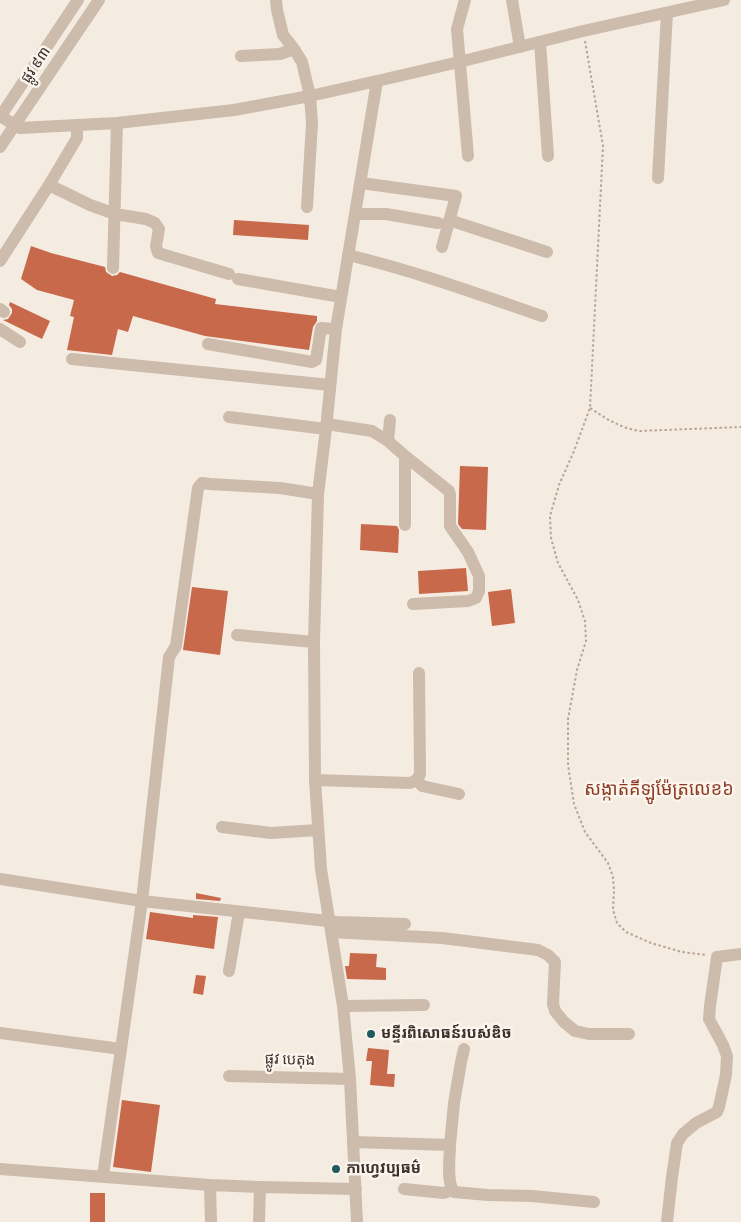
<!DOCTYPE html>
<html>
<head>
<meta charset="utf-8">
<style>
  body { margin:0 }
  canvas { display:block; background:#f4ebe1 }
</style>
</head>
<body>
<canvas width="741" height="1222"></canvas>
<script>
const c = document.querySelector('canvas').getContext('2d');
c.lineJoin = 'round';
function fillPath(path, color) { c.fillStyle = color; c.fill(path, 'evenodd'); }
function strokePath(path, color, width, dash) { c.strokeStyle = color; c.lineWidth = width; c.lineCap = dash ? 'butt' : 'round'; c.setLineDash(dash || []); c.stroke(path); }
function write(font, color, halo, rows, align = 'center') {
  c.font = font + ' "PT Sans Narrow","Noto Sans Khmer",sans-serif'; c.lineWidth = 5; c.setLineDash([]); c.textBaseline = 'middle'; c.strokeStyle = halo; c.fillStyle = color; for (const [text, x, y, turn = 0] of rows) {
    c.save(); c.translate(x, y); c.rotate((+turn || 0) * Math.PI / 180); c.textAlign = isNaN(turn) ? turn : align; if (halo) c.strokeText(text, 0, 0); c.fillText(text, 0, 0); c.restore();
  }
}
const building = new Path2D(`
  M234,220L309,225L308,240L233,235Z
  M31,246L51,253L105,267L106,272L112,276L117,275L120,272L216,299L215,304L317,316V321L313,327L309,350L205,336L133,316L128,332L118,329L112,355L67,350L74,317L70,316L74,300L37,290L21,279Z
  M10,302L50,321L42,339L3,320L8,319L12,313V309L9,305Z
  M460,466L488,467L486,530L462,529L458,524Z
  M361,524L397,526L399,530L398,553L360,550Z
  M466,568L468,591L419,594L418,571Z
  M192,587L228,591L220,655L183,650Z
  M511,589L515,623L492,626L488,592Z
  M196,893L221,898L220,901L196,899Z
  M150,912L193,918V915L218,917L214,949L146,939Z
  M350,953L377,954L376,967L386,968V980L347,979L345,966H349Z
  M196,975L206,976L203,995L193,993Z
  M368,1048L389,1050L387,1074H395L394,1087L370,1085L372,1061H366Z
  M122,1100L160,1105L151,1172L113,1167Z
  M90,1193H105V1222H90Z`);
const path = new Path2D(`
  M585,41L603,146L590,408L574,451L559,485L550,516L551,538L558,563L578,600L585,621L586,641L577,670L568,719V765L574,804L585,832L608,863L613,877L614,891L613,910L617,923L626,932L651,943L682,952L707,955
  M590,408C607,419 618,427 639,431L741,427`);
const minor = new Path2D(`
  M276,0L277,10L283,35L294,49L302,62L310,96L312,123L307,207
  M465,0L457,29L468,156
  M512,0L520,47
  M540,42L548,156
  M241,56L280,54L294,49
  M0,116L20,128L117,123L234,110L310,96L377,81L459,62L583,31L724,0
  M0,117L78,0
  M0,147L99,0
  M658,178L667,13
  M361,183L456,196L442,247
  M49,185L90,205L115,214L146,219L155,223L159,229L156,246L158,253L229,274
  M356,214H386L438,223
  M449,220L547,252
  M348,255C415,271 478,294 542,316
  M0,261L49,185L77,138V125
  M113,268L117,123
  M238,279L341,297
  M0,309L4,312
  M0,329L20,342
  M208,344L312,362L316,360L321,328L336,329
  M72,359L330,385
  M229,417L326,429
  M327,424L372,431L388,441L405,456L449,491L450,495V526L468,552L479,576V591L476,598L468,601L413,604
  M388,441L390,420
  M318,494L280,488L210,484L202,483L198,488L176,646L169,657L142,901L337,922L405,924
  M405,525V456
  M237,635L314,642
  M315,780L410,783L417,780L420,774L419,673
  M417,780L422,786L459,794
  M222,827L271,833L318,830
  M0,879L142,901L103,1176
  M331,932L442,938L538,950L548,955L555,962L553,1004L555,1011L564,1022L575,1031L589,1034H629
  M229,971L239,912
  M343,1006L424,1005
  M0,1033L121,1049
  M229,1076L350,1079
  M353,1142L450,1145L454,1103L461,1062L464,1049
  M450,1145C450,1158 446,1182 454,1192L488,1195L532,1196L594,1202
  M0,1169L210,1185L260,1187L356,1189
  M210,1185L211,1222
  M404,1189L444,1193L452,1190
  M259,1222L260,1187
  M357,1222L350,1079L343,1006L321,869L315,780L314,642L318,494L326,429L336,329L377,81
  M667,1222L672,1177L677,1143L683,1134L696,1123L717,1112L719,1107L726,1075L727,1056L723,1045L709,1019L710,1006L717,957L741,954`);
const markers = [
  [371,1034,5,"#1f5a5e"],
  [336,1169,5,"#1f5a5e"]
];
const streetNames = [
  ["ផ្លូវ ៩៣",36,65,-56],
  ["ផ្លូវ បេតុង",290,1060,2]
];
const poiNames = [
  ["មន្ទីរពិសោធន៍របស់ឌិច",381,1034],
  ["កាហ្វេវប្បធម៌",346,1169]
];
const quarterNames = [
  ["សង្កាត់គីឡូម៉ែត្រលេខ៦",659,790]
];
fillPath(building, '#c8694b');
strokePath(path, '#b9a596', 2, [2.5, 2.5]);
strokePath(minor, '#cdbbac', 12);
for (const [x, y, r, color] of markers) { const dot = new Path2D(); dot.arc(x, y, r, 0, 2 * Math.PI); c.fillStyle = color; c.fill(dot); strokePath(dot, '#fbf5ee', 2); }
write('15px', '#3b302b', '#fbf5ee', streetNames);
write('bold 15px', '#3b302b', '#fbf5ee', poiNames, 'left');
write('18px', '#8c3b22', '#fbf5ee', quarterNames);
</script>
</body>
</html>
